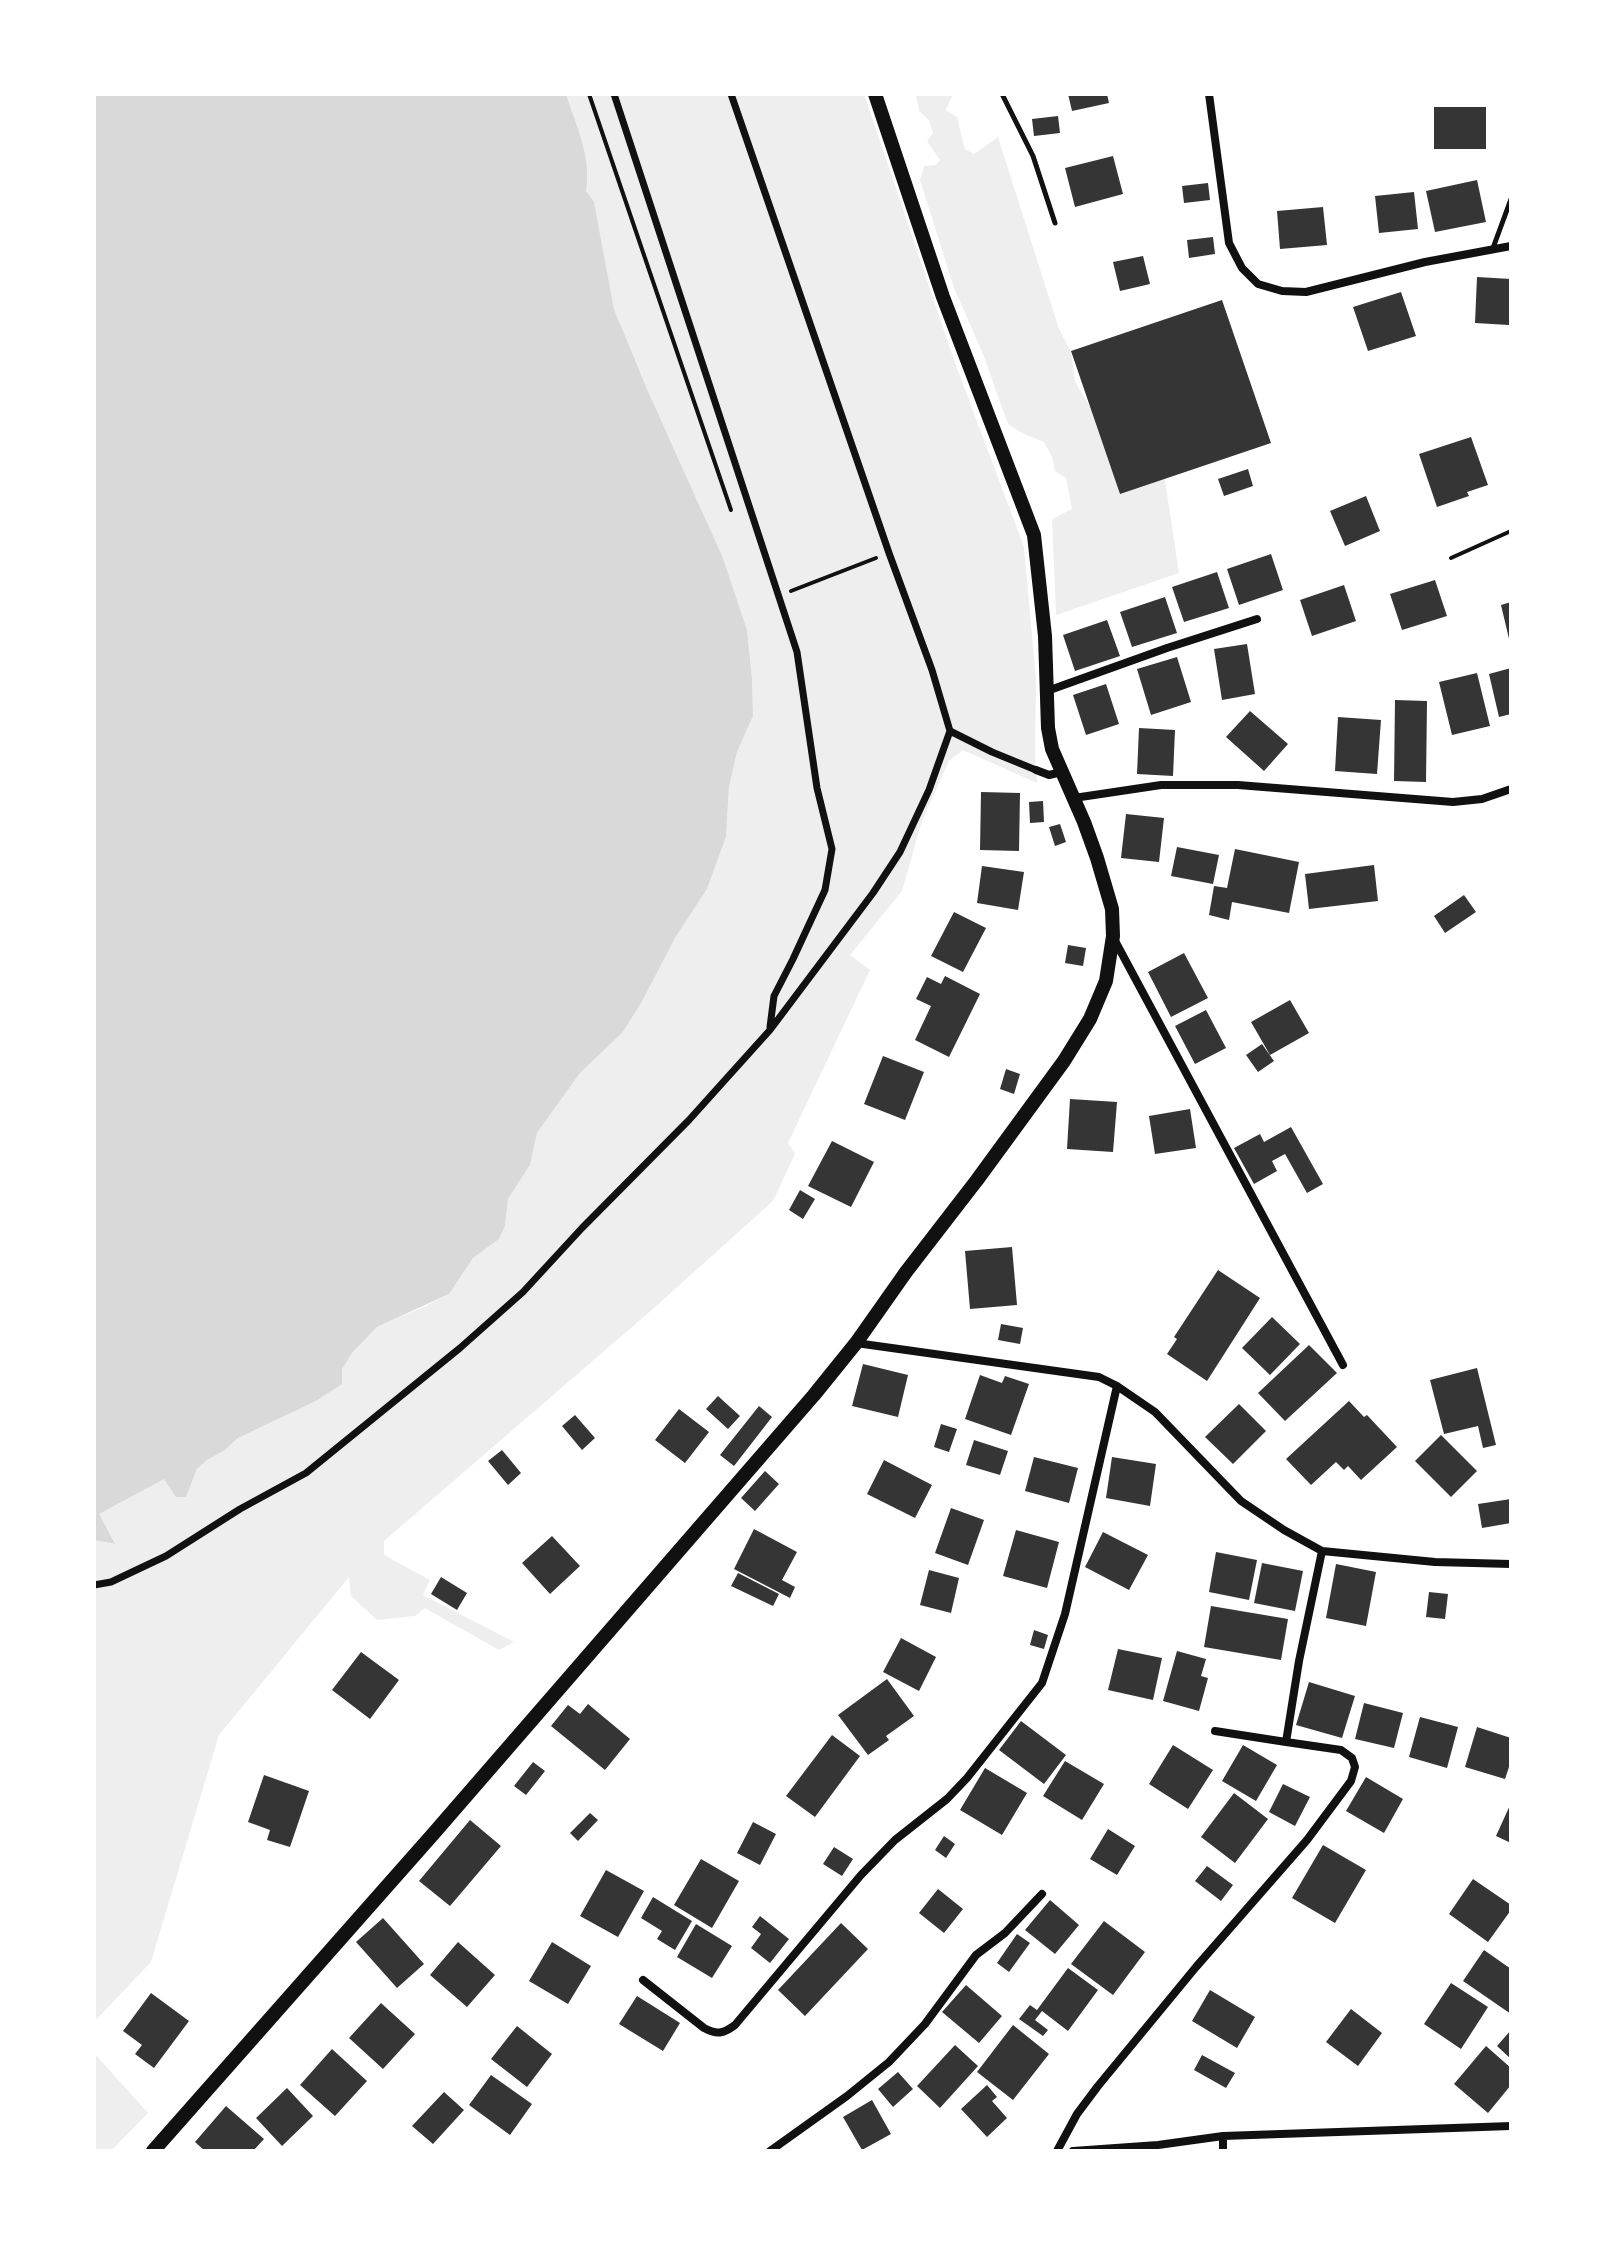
<!DOCTYPE html>
<html>
<head>
<meta charset="utf-8">
<style>
  body { margin:0 }
  #map { position:relative; width:1605px; height:2245px; overflow:hidden; background:#fff; font-family:"Varela Round",sans-serif }
  canvas { display:block }
  .frame { position:absolute; inset:0; border:96px solid #fff; pointer-events:none }
</style>
</head>
<body>
<div id="map">
<canvas width="1605" height="2245"></canvas>
<div class="frame"></div>
</div>
<script>
const c = document.querySelector('canvas').getContext('2d');
c.lineJoin = 'round';
function fillPath(path, color) { c.fillStyle = color; c.fill(path, 'evenodd'); }
function strokePath(path, color, width, dash) { c.strokeStyle = color; c.lineWidth = width; c.lineCap = dash ? 'butt' : 'round'; c.setLineDash(dash || []); c.stroke(path); }
const green = new Path2D(`
  M566,94H864L954,360L1024,547L1036,679L1035,755L1037,783L963,750L949,761L922,821L902,891L850,955L870,970L788,1143L795,1154L773,1201L654,1308L384,1541V1555L430,1580L423,1595L514,1642L499,1650L425,1608L415,1616L377,1620L351,1596L349,1577L219,1735L151,1962L94,2022V1540L113,1544L98,1514L165,1478L176,1497H186L197,1469L207,1460L225,1450L238,1438L316,1401L341,1384V1369L352,1353L377,1327L426,1306L449,1294L473,1258L499,1239L505,1226L508,1199L530,1165L537,1133L580,1073L622,1033L675,938L707,889L726,837L729,787L737,752L753,716L752,678L747,630L723,558L647,389L614,309L594,203L586,192C592,158 576,125 566,94Z
  M916,94H953L946,110L957,117L965,149L974,154L998,137L1059,329L1071,351L1075,382L1127,468L1164,474L1179,573L1056,615L1052,519L1072,509L1066,478L1055,471L1052,457L1044,442L1024,434L1008,424L983,354L954,288L920,180L924,166L936,165L940,160L927,141L933,133L929,120L919,111Z
  M94,2053L148,2113L111,2151H94Z`);
const water = new Path2D(`
  M94,94H566C576,125 592,158 586,191L594,202L614,309L647,389L723,558L747,630L752,678L753,716L737,752L729,787L726,837L707,889L675,938L641,1003L622,1033L580,1073L537,1133L530,1165L508,1199L505,1226L499,1239L473,1258L449,1294L377,1327L352,1353L342,1369V1384L316,1401L238,1438L225,1450L207,1460L197,1469L186,1497H176L164,1479L99,1514L115,1544L94,1540Z`);
const building = new Path2D(`
  M1068,94H1107L1109,103L1072,111Z
  M1434,107H1486V149H1434Z
  M1058,116L1060,133L1034,136L1032,119Z
  M1113,156L1123,194L1075,207L1065,168Z
  M1477,180L1486,222L1435,232L1426,191Z
  M1208,183L1210,200L1184,203L1182,186Z
  M1414,192L1418,229L1379,233L1375,196Z
  M1323,207L1327,245L1280,249L1277,211Z
  M1213,237L1215,254L1189,258L1187,240Z
  M1143,256L1150,284L1120,291L1113,262Z
  M1477,277L1511,279L1509,325L1475,323Z
  M1401,292L1416,336L1368,351L1353,307Z
  M1222,300L1271,443L1120,494L1071,351Z
  M1471,437L1488,485L1467,492L1469,496L1437,507L1419,454Z
  M1248,469L1253,486L1224,496L1218,479Z
  M1366,496L1380,531L1345,546L1330,511Z
  M1271,554L1283,590L1239,605L1227,569Z
  M1217,572L1229,608L1184,622L1172,587Z
  M1435,580L1447,616L1402,630L1390,594Z
  M1344,585L1356,621L1312,636L1300,600Z
  M1165,597L1177,633L1132,647L1120,612Z
  M1511,602V643H1510L1501,605Z
  M1107,620L1120,656L1075,671L1063,635Z
  M1247,644L1255,694L1222,700L1214,649Z
  M1177,657L1191,702L1151,715L1137,669Z
  M1511,668V714L1499,717L1489,674Z
  M1477,673L1490,726L1452,735L1439,682Z
  M1106,684L1119,724L1086,735L1073,695Z
  M1395,700L1427,701L1426,782L1394,781Z
  M1250,711L1288,744L1264,771L1226,737Z
  M1338,717L1381,720L1377,774L1335,771Z
  M1139,728L1175,730L1173,776L1137,774Z
  M981,792L1020,793L1019,851L980,850Z
  M1043,801L1044,822L1030,823L1029,802Z
  M1126,814L1164,818L1159,862L1121,858Z
  M1060,824L1066,842L1055,846L1049,827Z
  M1177,847L1219,855L1213,884L1171,876Z
  M1235,849L1299,862L1289,913L1232,902L1229,920L1209,915L1214,886L1227,888Z
  M1374,865L1378,901L1309,909L1305,874Z
  M982,866L1024,872L1018,910L977,903Z
  M1464,895L1476,912L1445,933L1434,916Z
  M954,912L986,928L963,972L931,956Z
  M1068,945L1086,948L1083,966L1065,963Z
  M1184,953L1208,998L1171,1017L1148,972Z
  M945,976L980,994L949,1057L915,1040L931,1006L916,999L927,977L941,984Z
  M1290,1000L1309,1033L1270,1055L1251,1022Z
  M1206,1010L1226,1048L1195,1064L1175,1026Z
  M1262,1044L1274,1061L1258,1072L1246,1055Z
  M883,1056L924,1072L905,1120L864,1104Z
  M1006,1069L1020,1074L1014,1094L1000,1089Z
  M1070,1099L1117,1102L1113,1152L1067,1149Z
  M1190,1109L1196,1148L1155,1154L1149,1116Z
  M1291,1127L1323,1184L1307,1193L1285,1154L1272,1161L1277,1171L1254,1184L1234,1148L1260,1134L1264,1142Z
  M832,1141L874,1162L851,1207L808,1186Z
  M800,1190L815,1199L803,1219L789,1210Z
  M1012,1247L1017,1305L970,1309L965,1251Z
  M1218,1270L1260,1298L1207,1381L1167,1354L1177,1339L1174,1337Z
  M1272,1317L1300,1344L1270,1375L1242,1348Z
  M1001,1324L1023,1328L1020,1344L998,1340Z
  M1309,1345L1337,1373L1285,1421L1258,1393Z
  M863,1364L908,1375L898,1417L852,1406Z
  M1477,1368L1496,1445L1483,1448L1478,1426L1444,1434L1430,1380Z
  M980,1375L1002,1383L1005,1376L1029,1384L1011,1435L965,1419Z
  M718,1396L740,1416L728,1429L706,1409Z
  M1349,1401L1364,1417L1367,1415L1397,1447L1361,1480L1348,1466L1344,1470L1336,1462L1311,1485L1286,1459Z
  M1239,1404L1266,1431L1233,1464L1205,1437Z
  M759,1406L772,1417L734,1466L720,1455Z
  M679,1409L709,1432L685,1463L655,1440Z
  M575,1415L595,1438L582,1450L562,1426Z
  M941,1424L957,1429L949,1452L934,1447Z
  M1441,1435L1477,1471L1451,1497L1415,1461Z
  M974,1440L1008,1451L1000,1475L966,1465Z
  M502,1450L521,1473L508,1485L488,1461Z
  M1034,1457L1078,1468L1069,1503L1025,1491Z
  M1112,1457L1156,1464L1150,1506L1106,1498Z
  M884,1460L932,1485L915,1518L867,1494Z
  M765,1471L779,1484L755,1511L741,1498Z
  M1511,1499V1523L1482,1528L1478,1504Z
  M951,1508L984,1520L968,1565L935,1553Z
  M754,1529L797,1552L782,1580L795,1587L790,1598L734,1569Z
  M1016,1530L1059,1542L1047,1588L1003,1576Z
  M1103,1532L1148,1555L1129,1590L1085,1567Z
  M552,1536L580,1566L550,1594L522,1563Z
  M1216,1552L1257,1560L1249,1600L1209,1592Z
  M1262,1563L1303,1571L1295,1611L1254,1603Z
  M1336,1564L1376,1572L1366,1626L1326,1618Z
  M929,1570L959,1578L951,1613L920,1605Z
  M738,1573L779,1594L773,1606L731,1586Z
  M441,1577L467,1593L457,1610L431,1594Z
  M1429,1592L1448,1594L1445,1619L1426,1617Z
  M1211,1606L1288,1619L1281,1660L1204,1647Z
  M1034,1630L1048,1635L1044,1649L1030,1645Z
  M901,1638L936,1657L919,1691L883,1672Z
  M1118,1649L1162,1658L1153,1700L1108,1690Z
  M1177,1651L1206,1659L1201,1676L1208,1678L1199,1711L1163,1701Z
  M361,1652L399,1680L370,1719L332,1690Z
  M887,1679L914,1716L886,1736L889,1740L868,1755L838,1715Z
  M1309,1682L1355,1696L1342,1738L1296,1725Z
  M1364,1703L1403,1713L1394,1748L1355,1739Z
  M588,1704L630,1739L605,1770L551,1726L568,1705L580,1714Z
  M1420,1717L1458,1727L1447,1768L1409,1757Z
  M1021,1721L1066,1755L1044,1784L999,1750Z
  M1477,1727L1511,1738V1761L1505,1779L1465,1767Z
  M832,1735L860,1756L815,1817L786,1796Z
  M1173,1745L1213,1770L1188,1809L1149,1784Z
  M1243,1745L1277,1765L1256,1801L1222,1781Z
  M1065,1761L1104,1784L1082,1820L1043,1796Z
  M533,1762L545,1771L526,1795L514,1786Z
  M985,1768L1027,1793L1002,1835L960,1810Z
  M264,1775L309,1791L290,1847L267,1840L270,1830L248,1822Z
  M1366,1777L1403,1799L1384,1833L1346,1811Z
  M1283,1784L1310,1797L1295,1826L1269,1812Z
  M1234,1793L1268,1819L1235,1863L1201,1837Z
  M1511,1803V1843L1496,1836Z
  M590,1813L598,1820L578,1841L570,1833Z
  M470,1820L501,1846L450,1906L419,1881Z
  M753,1822L776,1834L760,1865L737,1853Z
  M1108,1829L1135,1846L1117,1875L1090,1859Z
  M944,1836L955,1844L946,1858L935,1850Z
  M1323,1845L1366,1870L1335,1923L1292,1898Z
  M834,1847L853,1859L842,1876L823,1864Z
  M701,1859L739,1881L712,1928L674,1905Z
  M1207,1866L1233,1885L1221,1901L1195,1881Z
  M606,1870L644,1891L618,1937L580,1916Z
  M1473,1879L1511,1905V1910L1488,1942L1449,1914Z
  M938,1889L963,1909L944,1933L919,1913Z
  M653,1897L692,1921L675,1950L657,1939L662,1931L641,1918Z
  M1050,1900L1079,1925L1055,1954L1025,1930Z
  M760,1916L789,1939L770,1963L751,1948L761,1934L752,1927Z
  M383,1918L424,1964L397,1988L356,1942Z
  M1104,1921L1145,1952L1113,1995L1071,1964Z
  M841,1923L868,1949L805,2016L778,1990Z
  M696,1924L732,1946L712,1978L677,1957Z
  M1017,1934L1030,1943L1009,1972L997,1963Z
  M458,1942L495,1975L467,2007L430,1975Z
  M552,1942L591,1966L568,2004L529,1981Z
  M1484,1950L1511,1969V2014L1463,1981Z
  M1068,1968L1098,1990L1068,2031L1042,2011L1035,2020L1048,2030L1043,2036L1019,2019L1030,2005L1037,2010Z
  M1451,1983L1488,2007L1461,2049L1424,2024Z
  M966,1985L1002,2016L979,2043L942,2012Z
  M1210,1990L1255,2017L1237,2048L1192,2021Z
  M151,1993L189,2021L154,2068L135,2054L142,2045L123,2031Z
  M637,1996L680,2023L663,2051L619,2024Z
  M381,2003L415,2034L383,2069L349,2038Z
  M1351,2009L1382,2033L1358,2066L1326,2042Z
  M1013,2025L1049,2054L1013,2100L977,2072Z
  M517,2026L552,2054L527,2087L491,2059Z
  M1511,2030V2059L1497,2046Z
  M955,2045L978,2066L940,2108L917,2086Z
  M1486,2046L1511,2068V2085L1488,2113L1454,2084Z
  M332,2049L367,2081L335,2116L300,2085Z
  M1202,2055L1235,2073L1226,2088L1194,2070Z
  M898,2072L913,2089L893,2107L878,2089Z
  M491,2075L532,2104L510,2135L469,2105Z
  M987,2085L997,2097L992,2101L1007,2118L987,2137L961,2109Z
  M287,2088L313,2116L282,2146L256,2118Z
  M444,2092L464,2110L433,2144L412,2126Z
  M872,2100L891,2134L862,2150L843,2117Z
  M226,2106L264,2139L253,2151H205L195,2142Z`);
const path = new Path2D(`
  M589,94L731,510
  M1451,558L1511,531
  M791,591L876,558`);
const service = new Path2D(`
  M1002,94L1033,156L1055,223
  M1493,248L1511,199`);
const pedestrian = new Path2D(`
  M614,94L797,652L817,788L832,849L825,890L793,959L774,996L770,1027
  M731,94L889,553L932,670L950,731L992,752L1036,770
  M94,1585L111,1582L166,1556L240,1509L306,1473L460,1348L523,1292L582,1228L689,1120L770,1030L873,893L900,852L929,790L950,731`);
const minor = new Path2D(`
  M1209,94L1229,243L1242,268L1258,284L1282,291L1306,292L1425,262L1511,246
  M1047,691L1167,648L1257,619
  M1036,770L1049,775L1062,772
  M1074,798L1161,785H1238L1453,802L1482,799L1511,789
  M1114,939L1343,1365
  M856,1343L1099,1377L1117,1386L1155,1412L1241,1501L1284,1530L1322,1551L1435,1562L1511,1564
  M1215,1731L1286,1742
  M643,1980L704,2028C717,2035 723,2034 735,2025L861,1875L895,1840L947,1799L967,1778L1042,1683L1065,1614L1117,1386
  M770,2151L847,2096L889,2062L925,2024L976,1955L1005,1933L1042,1894
  M1057,2151L1077,2114L1098,2086L1196,1967L1307,1840L1351,1781L1355,1767L1352,1758L1341,1750L1286,1742L1299,1661L1322,1551
  M1073,2151L1158,2145L1223,2136L1511,2126
  M1223,2151V2136`);
const tertiary = new Path2D(`
  M153,2151L434,1833L814,1395L856,1343L906,1272L977,1180L1064,1061L1090,1019L1106,981L1113,936L1112,909L1097,858L1084,822L1052,749L1048,728L1045,636L1034,535L943,297L875,94`);
fillPath(green, '#eee');
fillPath(water, '#d9d9d9');
fillPath(building, '#353535');
strokePath(path, '#111', 4);
strokePath(service, '#111', 5);
strokePath(pedestrian, '#111', 7);
strokePath(minor, '#111', 8);
strokePath(tertiary, '#111', 14);
</script>
</body>
</html>
